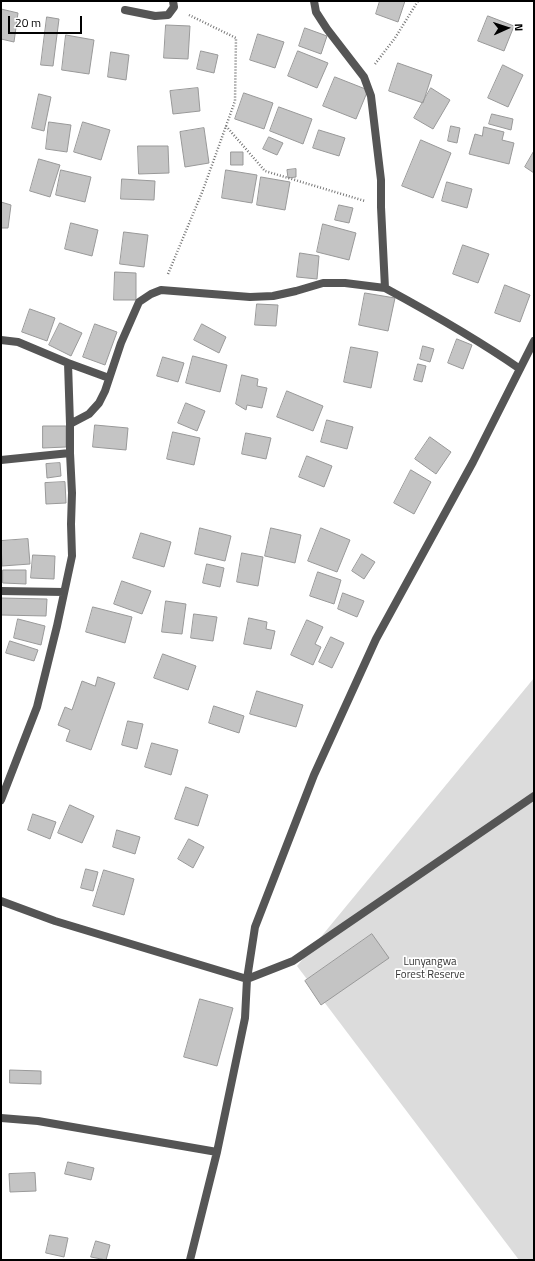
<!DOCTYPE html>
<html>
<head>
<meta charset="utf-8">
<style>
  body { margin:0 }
  #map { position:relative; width:535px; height:1261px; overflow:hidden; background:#fff; font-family:"Titillium Web",sans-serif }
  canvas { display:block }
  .frame { position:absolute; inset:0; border:2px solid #000; pointer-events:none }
  .north { position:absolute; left:487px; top:8px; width:40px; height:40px; -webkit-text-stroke:3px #fff; paint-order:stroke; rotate:87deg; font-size:11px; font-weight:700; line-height:16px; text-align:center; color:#000 }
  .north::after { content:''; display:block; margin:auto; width:14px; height:18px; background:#000; clip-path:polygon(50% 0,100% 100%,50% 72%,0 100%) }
  .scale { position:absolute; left:8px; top:16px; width:74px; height:18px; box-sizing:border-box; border:2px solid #000; border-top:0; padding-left:5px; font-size:12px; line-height:14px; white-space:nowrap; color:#000; -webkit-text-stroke:3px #fff; paint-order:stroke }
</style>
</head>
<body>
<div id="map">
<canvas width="535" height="1261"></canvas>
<div class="frame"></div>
<div class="north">N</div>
<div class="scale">20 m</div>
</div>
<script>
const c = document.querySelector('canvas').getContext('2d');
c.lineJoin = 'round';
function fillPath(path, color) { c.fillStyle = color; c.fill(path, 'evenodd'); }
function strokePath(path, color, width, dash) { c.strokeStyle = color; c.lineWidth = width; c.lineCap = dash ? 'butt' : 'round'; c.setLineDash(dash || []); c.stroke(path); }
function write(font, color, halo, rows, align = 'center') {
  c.font = font + ' "Titillium Web",sans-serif'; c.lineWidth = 3.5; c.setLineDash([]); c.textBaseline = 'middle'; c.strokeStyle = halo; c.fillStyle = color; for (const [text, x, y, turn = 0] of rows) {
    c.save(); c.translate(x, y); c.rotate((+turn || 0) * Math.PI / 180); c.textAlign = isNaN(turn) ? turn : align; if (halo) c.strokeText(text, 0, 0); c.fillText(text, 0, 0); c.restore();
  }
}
const green = new Path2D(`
  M534,678V1260H519L297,966Z`);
const building = new Path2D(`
  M380,1H405L398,22L376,14Z
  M1,9L18,13L14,42L1,39Z
  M488,16L514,26L504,51L478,41Z
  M47,17L59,19L53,66L41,65Z
  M166,25L190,26L188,59L164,58Z
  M305,28L327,36L321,54L299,46Z
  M258,34L284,42L275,68L250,60Z
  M66,35L94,40L89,74L62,70Z
  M201,51L218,55L214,73L197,69Z
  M298,51L328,63L317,88L288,76Z
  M111,52L129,55L126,80L108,77Z
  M398,63L432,75L423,103L389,91Z
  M503,65L523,75L508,107L488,98Z
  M335,77L368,90L356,119L323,106Z
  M198,88L200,111L173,114L170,91Z
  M431,88L450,100L433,129L414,118Z
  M244,93L273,103L264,129L235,119Z
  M39,94L51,97L44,131L32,128Z
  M279,107L312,119L303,144L270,131Z
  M492,114L513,119L511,130L489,124Z
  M49,122L71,125L67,152L46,149Z
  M83,122L110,130L101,160L74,152Z
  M451,126L460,128L457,143L448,141Z
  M484,127L504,132L502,140L514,143L509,164L469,154L475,134L482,136Z
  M204,128L209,163L185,167L180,132Z
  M319,130L345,138L339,156L313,148Z
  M269,137L283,143L277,155L263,149Z
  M421,140L451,153L433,198L402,186Z
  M138,146H168L169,173L139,174Z
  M534,151V173L525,167Z
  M231,152H243V165H231Z
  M39,159L60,165L50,197L30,191Z
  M296,169V177L288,178L287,170Z
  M61,170L91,177L85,202L56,195Z
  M226,170L257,175L252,203L222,198Z
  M261,177L290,182L285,210L257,205Z
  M122,179L155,181L154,200L121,199Z
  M447,182L472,189L467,208L442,201Z
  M1,202L11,205L8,228H1Z
  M339,205L353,208L349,223L335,220Z
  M71,223L98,230L92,256L65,249Z
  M323,224L356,233L349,260L317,252Z
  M124,232L148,235L144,267L120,264Z
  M463,245L489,254L478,283L453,274Z
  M300,253L319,256L317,279L297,277Z
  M115,272L136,273V300H114Z
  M505,285L530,295L520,322L495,313Z
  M365,293L395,298L388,331L359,325Z
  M257,304L278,305L276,326L255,325Z
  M30,309L55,318L47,341L22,332Z
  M60,323L82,333L71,356L49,345Z
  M95,324L117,332L105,365L83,357Z
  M202,324L226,337L219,353L194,340Z
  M457,339L472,345L463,369L448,363Z
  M423,346L434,349L430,362L420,359Z
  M351,347L378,352L371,388L344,382Z
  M193,356L227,365L220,392L186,383Z
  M163,357L184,363L178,382L157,376Z
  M418,364L426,366L422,382L414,380Z
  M242,375L258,379L257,386L267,388L262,408L247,405L246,410L236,404Z
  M287,391L323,406L313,431L277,417Z
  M186,403L205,411L197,431L178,423Z
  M327,420L353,427L347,449L321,442Z
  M95,425L128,428L126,450L93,447Z
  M43,426H66V447L43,448Z
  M173,432L200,438L194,465L167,459Z
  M246,433L271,438L266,459L242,454Z
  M430,437L451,452L436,474L415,459Z
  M307,456L332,466L324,487L299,477Z
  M60,463L61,476L47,478L46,464Z
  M411,470L431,482L414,514L394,503Z
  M65,482L66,503L46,504L45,483Z
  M200,528L231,536L225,561L195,554Z
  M271,528L301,535L295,563L265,556Z
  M321,528L350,540L337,572L308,561Z
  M141,533L171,542L164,567L133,558Z
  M28,539L30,564L2,566L1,541Z
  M242,553L263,557L258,586L237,582Z
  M362,554L375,562L364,579L352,571Z
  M33,555L55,556L54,579L31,578Z
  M207,564L224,568L220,587L203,583Z
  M3,570H26V584L3,583Z
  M318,572L341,580L334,604L310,596Z
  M122,581L151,591L142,614L114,604Z
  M343,593L364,601L357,617L338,609Z
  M1,598L47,599L46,616L1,615Z
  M166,601L186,604L182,634L162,632Z
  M93,607L132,617L125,643L86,632Z
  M194,614L217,617L213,641L191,638Z
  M249,618L267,622L266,629L275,631L271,649L244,644Z
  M18,619L45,626L41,645L14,638Z
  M307,620L323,627L315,644L321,647L313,665L291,655Z
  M331,637L344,643L332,668L319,662Z
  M10,641L38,650L34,661L6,653Z
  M163,654L196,666L188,690L154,678Z
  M98,677L115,683L91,750L66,741L70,730L58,725L65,707L72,710L82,681L95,686Z
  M257,691L303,705L296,727L250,714Z
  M214,706L244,716L239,733L209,723Z
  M128,721L143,724L137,749L122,745Z
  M152,743L178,750L171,775L145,767Z
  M186,787L208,795L198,826L175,819Z
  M70,805L94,816L82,843L58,833Z
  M33,814L56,822L50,839L28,830Z
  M117,830L140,837L135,854L113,847Z
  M189,839L204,847L193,868L178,859Z
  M86,869L98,872L93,891L81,888Z
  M104,870L134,879L124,915L93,906Z
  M372,934L389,958L321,1005L305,981Z
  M200,999L233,1008L217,1066L184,1057Z
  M10,1070L41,1071V1084L10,1083Z
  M68,1162L94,1168L91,1180L65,1174Z
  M35,1173L36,1191L10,1192L9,1174Z
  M50,1235L68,1238L64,1257L46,1253Z
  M96,1241L110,1245L106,1260L91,1257Z`);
const path = new Path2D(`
  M375,64L395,38L418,1
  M226,126L265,171L365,201
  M168,274L203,190L235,101L236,38L189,15`);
const minor = new Path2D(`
  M314,1L316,12L327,29L364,77L371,96L381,180V207L385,288C431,313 477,339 520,369
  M125,10L155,16L168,15L174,7L173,1
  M1,340L18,342L68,363L70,424
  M68,363L109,378
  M1,460L70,453
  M1,591L64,592
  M1,800L37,707L57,626L72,556L71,524L72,493L70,453V424L89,414L99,403L105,391L121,343L139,302L151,294L161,290L250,297L273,296L296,291L323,283H345L385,288
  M1,901L55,921L247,979L293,961L534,796
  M1,1118L38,1121L217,1152
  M190,1260L217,1152L245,1018L247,979L255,927L314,775L376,639L473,462L534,341`);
const parkNames = [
  ["Lunyangwa",430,962],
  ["Forest Reserve",430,975]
];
fillPath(green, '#dcdcdc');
fillPath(building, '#c4c4c4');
strokePath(building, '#999', 1);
strokePath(path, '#777', 2.5, [1, 2]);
strokePath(minor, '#555', 8);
write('11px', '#333', '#fff', parkNames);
</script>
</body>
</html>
